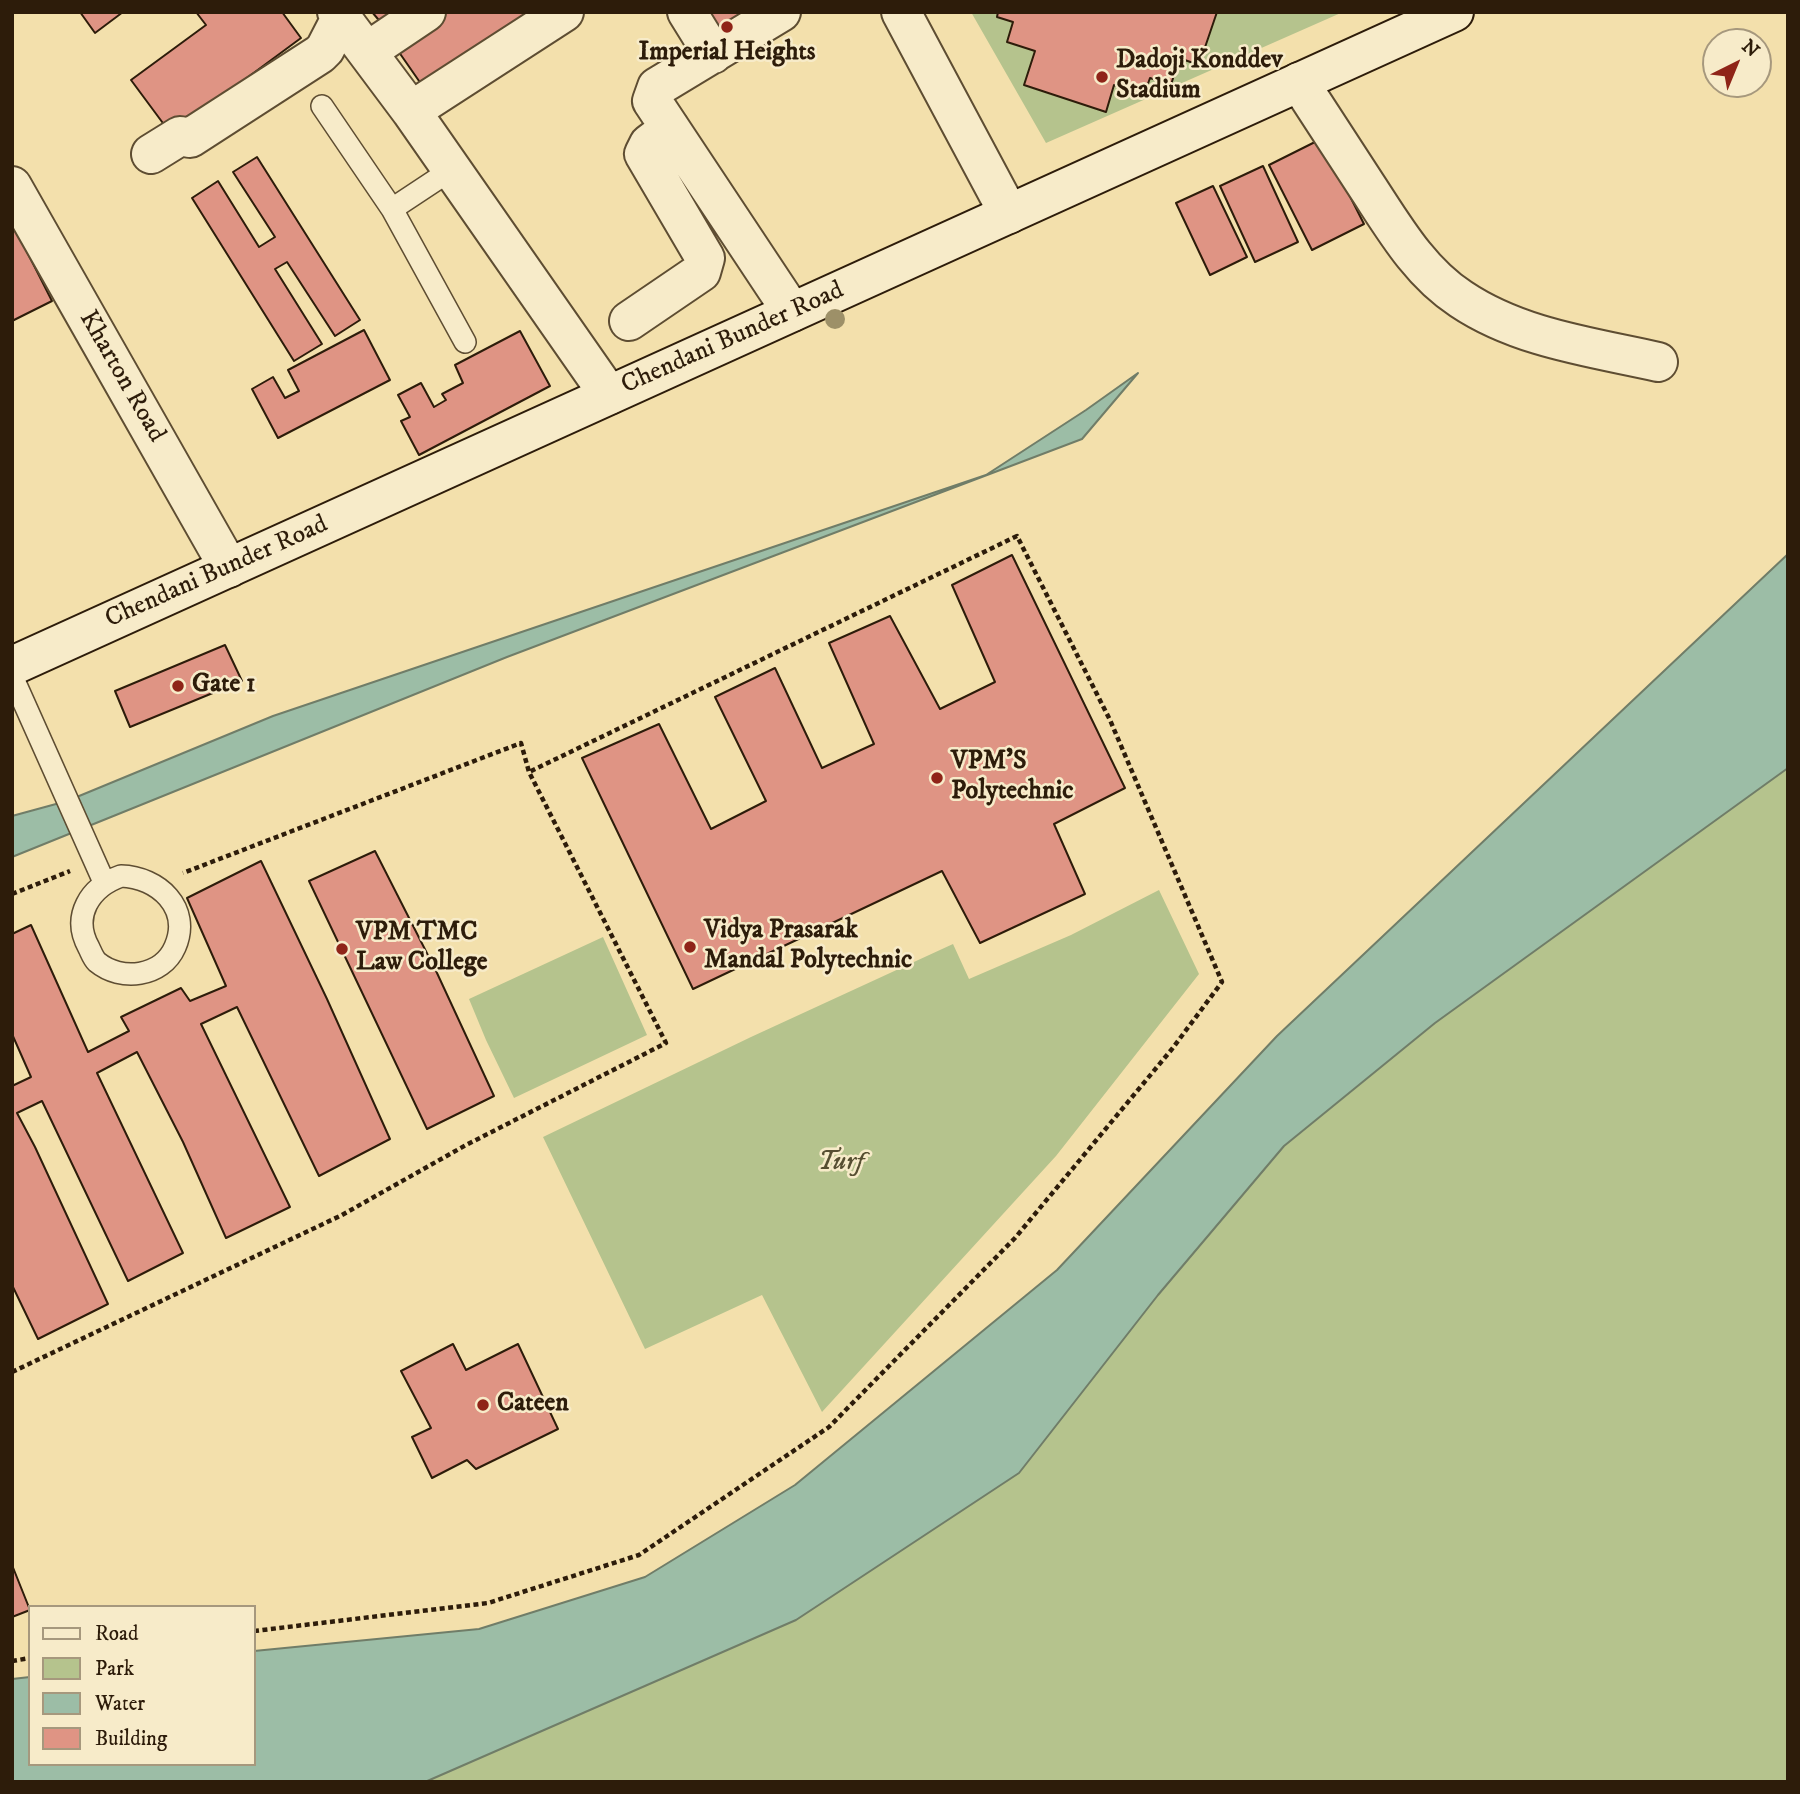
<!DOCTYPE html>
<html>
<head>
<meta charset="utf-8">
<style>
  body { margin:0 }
  #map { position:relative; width:1800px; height:1794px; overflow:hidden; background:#f3e0ac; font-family:"IM FELL DW Pica",serif }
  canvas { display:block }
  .frame { position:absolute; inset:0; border:14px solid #2d1c0a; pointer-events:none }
  .legend { position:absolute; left:28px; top:1605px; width:228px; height:161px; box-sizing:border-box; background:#f7ebc9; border:2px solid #a6987d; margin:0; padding:9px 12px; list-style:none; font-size:21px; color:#2d1c0a }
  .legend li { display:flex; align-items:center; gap:14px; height:35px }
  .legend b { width:35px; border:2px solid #a6987d }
  .north { position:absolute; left:1702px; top:28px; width:70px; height:70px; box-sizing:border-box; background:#f7ebc9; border:2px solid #a6987d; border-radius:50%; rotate:43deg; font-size:19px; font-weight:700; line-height:28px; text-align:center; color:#2d1c0a }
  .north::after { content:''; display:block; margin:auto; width:24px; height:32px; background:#8f2418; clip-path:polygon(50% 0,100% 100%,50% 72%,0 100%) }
</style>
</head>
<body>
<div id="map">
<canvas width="1800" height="1794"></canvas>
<div class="frame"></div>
<ul class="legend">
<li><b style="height:9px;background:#f7ebc9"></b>Road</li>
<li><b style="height:19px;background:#b5c38d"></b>Park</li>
<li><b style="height:19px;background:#9cbda6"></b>Water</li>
<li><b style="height:19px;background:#df9484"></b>Building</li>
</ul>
<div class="north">N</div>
</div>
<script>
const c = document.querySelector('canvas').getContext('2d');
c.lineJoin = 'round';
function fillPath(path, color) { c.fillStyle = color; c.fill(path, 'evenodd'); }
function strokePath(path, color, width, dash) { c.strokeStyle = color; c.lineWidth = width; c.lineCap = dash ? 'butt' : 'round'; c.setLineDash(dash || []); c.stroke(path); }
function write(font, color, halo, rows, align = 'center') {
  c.font = font + ' "IM FELL DW Pica",serif'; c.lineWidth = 5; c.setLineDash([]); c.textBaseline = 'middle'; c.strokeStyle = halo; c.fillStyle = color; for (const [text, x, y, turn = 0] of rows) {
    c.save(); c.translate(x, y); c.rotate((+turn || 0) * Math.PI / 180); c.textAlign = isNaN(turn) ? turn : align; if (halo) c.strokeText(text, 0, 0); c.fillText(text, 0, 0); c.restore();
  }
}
const green = new Path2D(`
  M971,12H1343L1046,143Z
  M1788,768V1782H425L796,1620L1158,1295L1284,1146L1435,1023Z
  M1159,890L1199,974L1056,1156L822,1412L762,1295L645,1349L543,1137L751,1037L953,944L969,979L1071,935Z
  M603,937L647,1035L514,1098L486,1040L469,999Z`);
const water = new Path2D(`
  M1138,373L1082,439L507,657L12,857V816L67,801L273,716L986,475L1086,410Z
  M1788,554V768L1435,1023L1284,1146L1158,1295L1019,1473L796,1620L425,1782H12V1679L30,1677V1764H254V1651L479,1629L645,1577L795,1485L1057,1270L1277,1036Z`);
const building = new Path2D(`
  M80,12H123L95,33Z
  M196,12H282L301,38L171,134L131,80L206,25Z
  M372,12H399L383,25Z
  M440,12H540L426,91L394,45Z
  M701,12H763L722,41Z
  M998,12H1217L1199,65L1179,58L1171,85L1150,78L1144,95L1114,85L1106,112L1024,85L1035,51L1007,42L1013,22L997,17Z
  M1321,139L1364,224L1312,250L1269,165Z
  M257,157L360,320L335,336L287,262L275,269L322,344L294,361L192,198L218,181L259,247L275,237L233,172Z
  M1263,166L1298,242L1255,262L1220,186Z
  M1213,186L1247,257L1210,275L1176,203Z
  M14,226L52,301L12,321V227Z
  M364,330L390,380L278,438L252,389L273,377L285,398L299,391L288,370Z
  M520,331L550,386L419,455L401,421L410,417L398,395L421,383L434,407L446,400L442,394L463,383L455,365Z
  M1012,555L1125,788L1054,824L1085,894L980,943L942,871L693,989L582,758L659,724L711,829L766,801L715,697L775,668L822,768L874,744L829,643L890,616L940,709L995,682L952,585Z
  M225,645L242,681L130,727L115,691Z
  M375,851L437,973L494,1096L427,1129L309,881Z
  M261,861L327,999L390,1139L319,1176L237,1007L201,1024L290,1207L226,1238L183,1142L137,1052L97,1073L183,1253L128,1281L42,1101L17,1113L35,1147L108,1304L38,1339L12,1285V1086L31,1077L12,1034V934L31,925L88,1052L129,1031L121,1017L181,988L190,1001L226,986L187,898Z
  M453,1344L466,1370L518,1344L558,1429L476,1469L467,1460L432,1478L412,1437L431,1428L401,1371Z
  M12,1565L30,1610L12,1617Z`);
const path = new Path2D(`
  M12,894L70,871
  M12,1372L342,1215L466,1145L666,1043L529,772L521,743L183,873
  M254,1631L488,1603L639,1555L829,1427L1015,1238L1172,1049L1222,982L1110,720L1017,536L529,772
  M12,1661L30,1658`);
const service = new Path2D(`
  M322,106L392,209
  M451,170L392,209L465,342
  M12,676L104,882
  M121,876C158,877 192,908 175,947C162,977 121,982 97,962C93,958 91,952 89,948C71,916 90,887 121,876Z`);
const minor = new Path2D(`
  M337,12L411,111L609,395
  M687,12L713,54
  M781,12L657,87L652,101L792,312
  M368,51L426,12
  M1299,82C1322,117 1344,151 1366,185C1393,226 1419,272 1461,299C1519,338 1591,347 1658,362
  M411,111L564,12
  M151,154L180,136L190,138L320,54L325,49L341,18
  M12,186L229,568
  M629,321L701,272L705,258L644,154L649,144L670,128`);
const tertiary = new Path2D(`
  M901,12L1009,214`);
const secondary = new Path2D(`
  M12,666L1454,12`);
const trees = [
  [835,319]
];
const markers = [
  [727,27,7,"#8f2418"],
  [1102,77,7,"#8f2418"],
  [178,686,7,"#8f2418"],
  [937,778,7,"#8f2418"],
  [690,947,7,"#8f2418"],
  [342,949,7,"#8f2418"],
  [483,1405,7,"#8f2418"]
];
const poiNames = [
  ["Imperial Heights",727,54,"center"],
  ["Dadoji Konddev",1116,62],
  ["Stadium",1116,92],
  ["Gate 1",192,686],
  ["VPM'S",951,763],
  ["Polytechnic",951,793],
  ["Vidya Prasarak",704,932],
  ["Mandal Polytechnic",704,962],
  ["VPM TMC",356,934],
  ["Law College",356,964],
  ["Cateen",497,1405]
];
const streetNames = [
  ["Chendani Bunder Road",733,339,-24],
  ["Kharton Road",121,377,60],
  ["Chendani Bunder Road",217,573,-24]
];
const parkNames = [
  ["Turf",841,1164]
];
fillPath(green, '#b5c38d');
fillPath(water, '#9cbda6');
strokePath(water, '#707d68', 2);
fillPath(building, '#df9484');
strokePath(building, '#2d1c0a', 2);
strokePath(service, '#5e4d32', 24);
strokePath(minor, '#5e4d32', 42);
strokePath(tertiary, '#5e4d32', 42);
strokePath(secondary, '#2d1c0a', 42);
strokePath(path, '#2d1c0a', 4.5, [5, 3.5]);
strokePath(service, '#f7ebc9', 21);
strokePath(minor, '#f7ebc9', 38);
strokePath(tertiary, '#f7ebc9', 38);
strokePath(secondary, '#f7ebc9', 38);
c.fillStyle = '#9d9068';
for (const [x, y] of trees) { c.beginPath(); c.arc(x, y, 10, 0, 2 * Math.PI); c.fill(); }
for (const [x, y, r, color] of markers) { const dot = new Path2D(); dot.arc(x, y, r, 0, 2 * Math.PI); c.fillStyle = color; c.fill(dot); strokePath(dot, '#f7ebc9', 2.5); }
write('bold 26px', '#2d1c0a', '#f7ebc9', poiNames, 'left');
write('26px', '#2d1c0a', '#f7ebc9', streetNames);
write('italic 26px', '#564e31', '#f7ebc9', parkNames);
</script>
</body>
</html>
